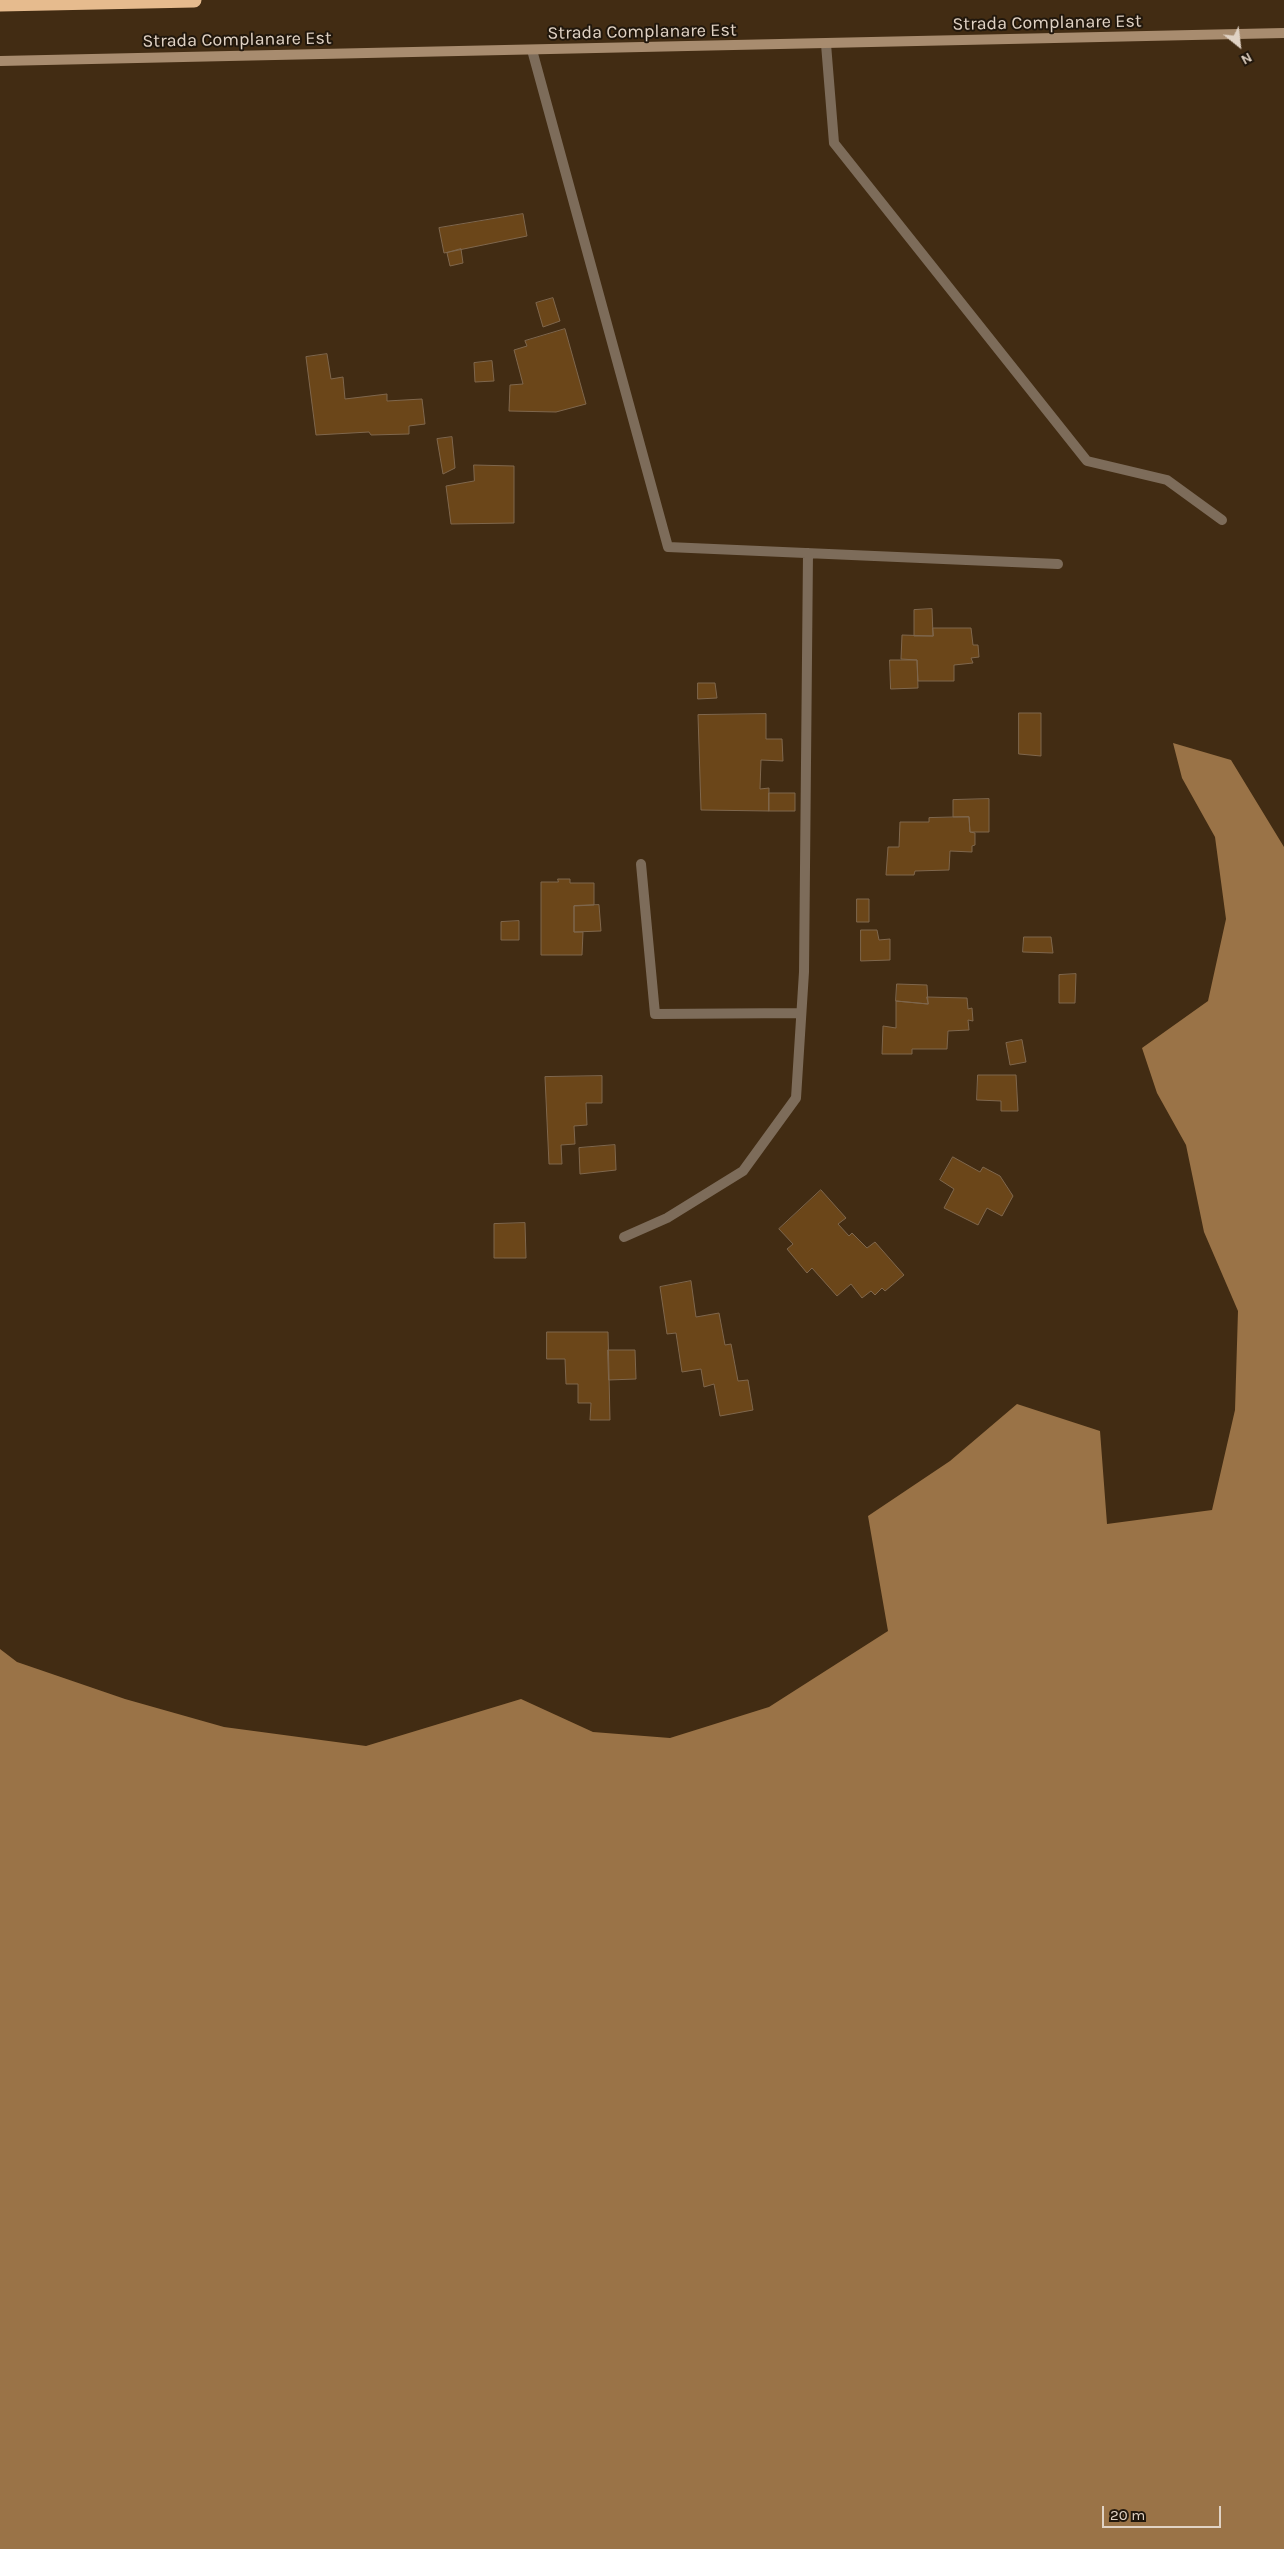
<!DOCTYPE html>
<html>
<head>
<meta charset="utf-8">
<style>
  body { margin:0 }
  #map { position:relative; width:1284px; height:2549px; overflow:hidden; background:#422c13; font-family:Karla,sans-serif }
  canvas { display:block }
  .north { position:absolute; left:1214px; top:20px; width:50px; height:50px; -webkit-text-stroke:4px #21170c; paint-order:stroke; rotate:151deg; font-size:14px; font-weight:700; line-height:20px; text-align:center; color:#e0d2c4 }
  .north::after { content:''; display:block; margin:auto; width:18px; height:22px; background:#e0d2c4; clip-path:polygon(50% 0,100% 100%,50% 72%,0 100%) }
  .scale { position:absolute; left:1102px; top:2506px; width:119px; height:22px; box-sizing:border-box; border:2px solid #e0d2c4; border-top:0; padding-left:6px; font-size:15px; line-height:18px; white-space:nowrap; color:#e0d2c4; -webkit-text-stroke:4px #21170c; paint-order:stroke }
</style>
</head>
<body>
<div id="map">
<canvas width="1284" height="2549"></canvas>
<div class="north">N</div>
<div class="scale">20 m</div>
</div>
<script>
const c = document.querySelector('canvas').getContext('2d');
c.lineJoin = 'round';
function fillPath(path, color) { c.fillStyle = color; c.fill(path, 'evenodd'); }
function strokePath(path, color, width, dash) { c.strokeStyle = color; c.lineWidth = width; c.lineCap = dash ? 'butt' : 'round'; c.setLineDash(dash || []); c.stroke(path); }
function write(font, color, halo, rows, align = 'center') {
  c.font = font + ' Karla,sans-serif'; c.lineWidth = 4; c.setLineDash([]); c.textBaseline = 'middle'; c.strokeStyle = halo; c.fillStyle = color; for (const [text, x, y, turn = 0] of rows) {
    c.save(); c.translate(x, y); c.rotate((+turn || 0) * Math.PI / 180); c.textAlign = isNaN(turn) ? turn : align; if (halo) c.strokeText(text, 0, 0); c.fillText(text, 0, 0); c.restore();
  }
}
const water = new Path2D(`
  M1173,743L1231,760L1284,847V2549H0V1649L17,1662L125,1699L224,1727L366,1746L521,1699L593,1732L670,1738L769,1707L888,1631L868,1516L950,1461L1017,1404L1100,1431L1107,1524L1212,1510L1235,1410L1238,1311L1204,1232L1186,1145L1157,1093L1142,1048L1208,1001L1226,919L1215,837L1182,778Z`);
const building = new Path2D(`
  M523,214L527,236L444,253L439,228Z
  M461,249L463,263L450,266L447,253Z
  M553,298L560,321L543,327L536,303Z
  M565,329L586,404L556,412L509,411L510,385L523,384L514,350L527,346L525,341Z
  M327,354L331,379L343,377L345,399L387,394V401L422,399L425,424L409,426V434L371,435L369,432L316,435L306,357Z
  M492,361L494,381L475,382L474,363Z
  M452,437L455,468L443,474L437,439Z
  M474,465L514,466V523L451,524L446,486L474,481Z
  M932,609L933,636H914V610Z
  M933,628H971L973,645H978L979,657L971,658L973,663L954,665V681H918L917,660L901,659L902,635L933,636Z
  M890,660H917L918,688L891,689Z
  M698,683H715L717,698L698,699Z
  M1019,713H1041V756L1019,754Z
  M766,714V739H782L783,761L761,760L760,789L769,788V811L701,810L698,715Z
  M769,793H795V811H769Z
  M989,799V832H970L969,817H953V800Z
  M969,817L970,832L975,833V845L972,846V852L950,851L949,870L915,871L914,875H886L888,847H899L900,822H929V818Z
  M558,879H570V883H594V905L574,906V932H583L582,955H541V882H558Z
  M857,899H869V922H857Z
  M599,905L601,931L574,932V906Z
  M519,921V940H501V922Z
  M861,930H877L879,940L890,939V960L861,961Z
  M1024,937H1051L1053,953L1023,952Z
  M1076,974L1075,1003H1059V975Z
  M897,984L927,985L928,1004L896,1001Z
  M927,997L967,998L968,1009L972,1008L973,1021L968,1020L969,1030L948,1031L947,1049H912V1054H882L883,1026L896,1028V1001L928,1004Z
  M1022,1040L1026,1062L1010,1065L1006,1043Z
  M978,1075H1016L1018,1111H1001V1101L977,1100Z
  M602,1076V1103H586L587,1125L574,1126L575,1144L561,1145L562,1164H549L545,1077Z
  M615,1145L616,1170L580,1174L579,1148Z
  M953,1157L980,1172L983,1167L1000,1176L1013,1196L1002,1216L987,1208L978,1225L944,1208L954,1189L940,1180Z
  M821,1190L846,1218L838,1224L849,1236L852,1233L867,1248L875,1242L904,1275L885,1291L882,1288L875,1295L871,1291L862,1298L851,1284L837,1296L812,1268L807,1273L787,1249L793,1244L779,1229Z
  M525,1223L526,1258H494V1224Z
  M691,1281L696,1317L719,1313L725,1345L731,1344L738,1381L748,1380L753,1410L720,1416L714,1384L704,1387L701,1369L682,1372L676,1333L667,1334L660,1287Z
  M547,1332H608L610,1420H590L591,1403H578V1384H566L565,1359H547Z
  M608,1350H635L636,1379L609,1380Z`);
const street = new Path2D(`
  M826,44L834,143L1087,461L1167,480L1222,520
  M532,50L668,547L1058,564
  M641,864L655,1014L801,1013
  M624,1237L667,1218L743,1171L796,1098L804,972L808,553`);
const secondary = new Path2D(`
  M0,61L1284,33`);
const highway = new Path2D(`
  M0,4L194,0`);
const streetNames = [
  ["Strada Complanare Est",1047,23,-1],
  ["Strada Complanare Est",642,32,-1],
  ["Strada Complanare Est",237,40,-1]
];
fillPath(water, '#9a7347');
fillPath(building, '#6b4619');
strokePath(building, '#7f674d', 1);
strokePath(street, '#7d6c5a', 10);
strokePath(secondary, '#a88c6f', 10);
strokePath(highway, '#e6bb8e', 15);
write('18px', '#e0d2c4', '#21170c', streetNames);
</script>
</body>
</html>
